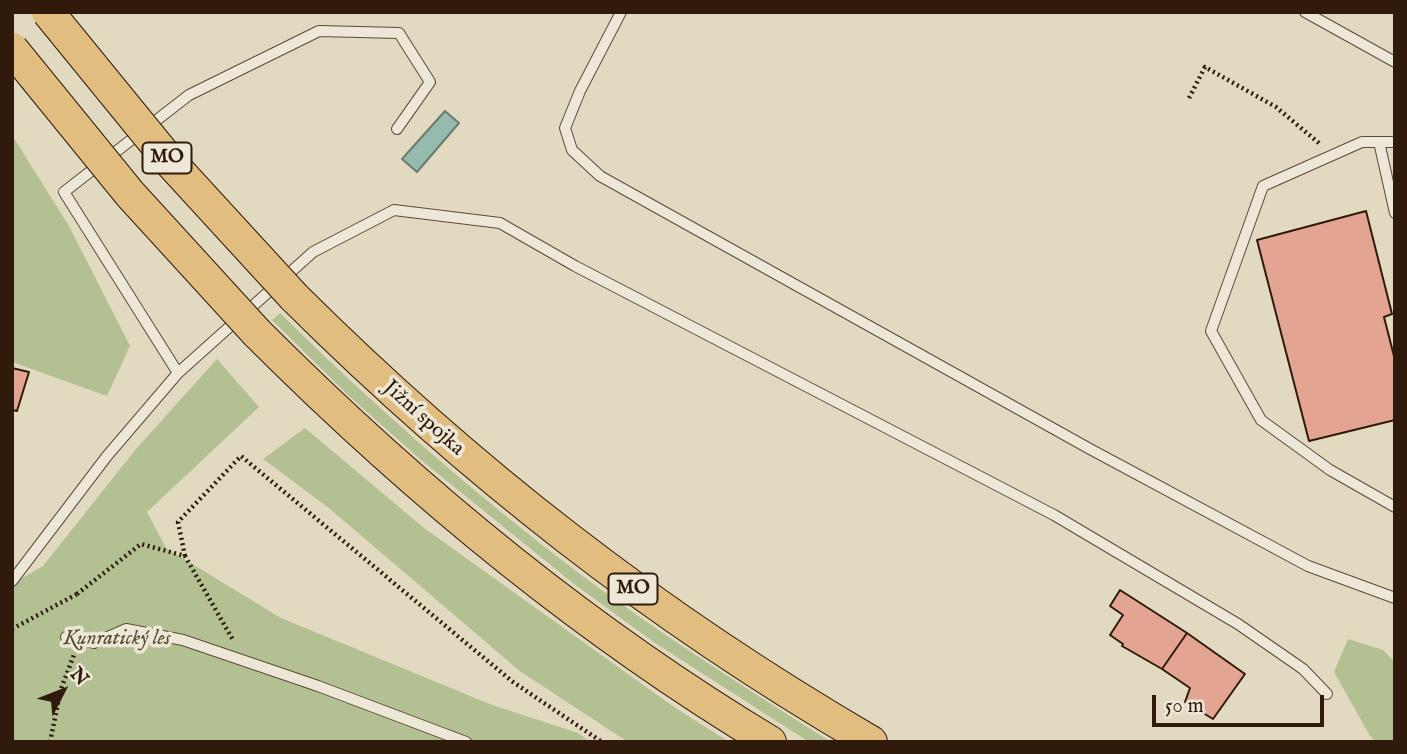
<!DOCTYPE html>
<html>
<head>
<meta charset="utf-8">
<style>
  body { margin:0 }
  #map { position:relative; width:1407px; height:754px; overflow:hidden; background:#e2dac0; font-family:"IM FELL English",serif }
  canvas { display:block }
  .frame { position:absolute; inset:0; border:14px solid #2f1a0c; pointer-events:none }
  .north { position:absolute; left:28px; top:656px; width:70px; height:70px; -webkit-text-stroke:5px #ece7d6; paint-order:stroke; rotate:48deg; font-size:19px; font-weight:700; line-height:28px; text-align:center; color:#2f1a0c }
  .north::after { content:''; display:block; margin:auto; width:24px; height:32px; background:#2f1a0c; clip-path:polygon(50% 0,100% 100%,50% 72%,0 100%) }
  .scale { position:absolute; left:1152px; top:695px; width:172px; height:32px; box-sizing:border-box; border:4px solid #2f1a0c; border-top:0; padding-left:9px; font-size:21px; line-height:24px; white-space:nowrap; color:#2f1a0c; -webkit-text-stroke:5px #ece7d6; paint-order:stroke }
</style>
</head>
<body>
<div id="map">
<canvas width="1407" height="754"></canvas>
<div class="frame"></div>
<div class="north">N</div>
<div class="scale">50 m</div>
</div>
<script>
const c = document.querySelector('canvas').getContext('2d');
c.lineJoin = 'round';
function fillPath(path, color) { c.fillStyle = color; c.fill(path, 'evenodd'); }
function strokePath(path, color, width, dash) { c.strokeStyle = color; c.lineWidth = width; c.lineCap = dash ? 'butt' : 'round'; c.setLineDash(dash || []); c.stroke(path); }
function write(font, color, halo, rows, align = 'center') {
  c.font = font + ' "IM FELL English",serif'; c.lineWidth = 7; c.setLineDash([]); c.textBaseline = 'middle'; c.strokeStyle = halo; c.fillStyle = color; for (const [text, x, y, turn = 0] of rows) {
    c.save(); c.translate(x, y); c.rotate((+turn || 0) * Math.PI / 180); c.textAlign = isNaN(turn) ? turn : align; if (halo) c.strokeText(text, 0, 0); c.fillText(text, 0, 0); c.restore();
  }
}
const green = new Path2D(`
  M12,135L69,226L130,346L107,396L12,362Z
  M280,313C374,406 474,494 580,574C660,634 746,688 831,742H809L655,643L574,584L421,460L349,396L272,320Z
  M217,359L259,407L147,512L166,548L281,618L492,705L578,733L590,742H12V584L43,566L136,449Z
  M305,428L424,528L674,707L729,742H628L521,672L330,509L263,459Z
  M1348,639L1383,650L1395,662V742H1376L1370,736L1334,672Z`);
const water = new Path2D(`
  M445,111L459,123L417,172L402,159Z`);
const building = new Path2D(`
  M1366,211L1392,314L1384,317L1395,360V420L1309,441L1257,240Z
  M12,368L29,372L17,411L12,410Z
  M1120,590L1187,633L1162,669L1122,646L1123,644L1110,635L1123,615L1110,606Z
  M1187,633L1245,674L1213,719L1185,702L1190,688L1162,669Z`);
const path = new Path2D(`
  M1189,98L1205,67L1276,107L1320,144
  M185,556L178,522L241,456L513,682L602,742
  M77,594L141,544L185,556L233,640
  M50,742L61,689L75,652`);
const service = new Path2D(`
  M621,12L580,91L565,128L572,150L600,176L1090,449L1308,566L1395,598
  M1305,12L1395,62
  M1379,142L1395,213
  M1395,142H1362L1263,186L1211,331L1261,420L1330,470L1395,507
  M178,373L64,192L189,95L319,31L399,33L430,82L397,129
  M12,581L107,456L178,373L313,252L394,210L500,223L575,266L1054,515L1238,624L1303,669L1327,694
  M66,637L94,643L126,629L183,640L318,686L466,742`);
const trunk = new Path2D(`
  M294,297C470,472 656,617 871,742
  M257,333C412,488 582,629 770,742`);
const pathBridge = new Path2D(`
  M12,629L77,594`);
const trunkBridge = new Path2D(`
  M48,12L172,164L294,297
  M12,49L130,194L257,333`);
const shields = [
  [167,158,49],
  [633,589,49]
];
const shieldNames = [
  ["MO",167,158],
  ["MO",633,589]
];
const streetNames = [
  ["Jižní spojka",423,419,42]
];
const parkNames = [
  ["Kunratický les",117,640]
];
fillPath(green, '#b3c092');
fillPath(water, '#95bbae');
strokePath(water, '#6c7b6d', 2);
fillPath(building, '#e3a591');
strokePath(building, '#2f1a0c', 2);
strokePath(service, '#5c4a39', 12);
strokePath(trunk, '#2f1a0c', 34);
strokePath(path, '#2f1a0c', 4.5, [2, 3.5]);
strokePath(service, '#ece7d6', 10);
strokePath(trunk, '#e1bd80', 32);
strokePath(trunkBridge, '#2f1a0c', 34, []);
strokePath(pathBridge, '#2f1a0c', 4.5, [2, 3.5]);
strokePath(trunkBridge, '#e1bd80', 32);
for (const [x, y, w] of shields) { const box = new Path2D(); box.roundRect(x - w / 2, y - 15.5, w, 31, 5); c.fillStyle = '#ece7d6'; c.fill(box); strokePath(box, '#2f1a0c', 2); }
write('bold 19px', '#2f1a0c', null, shieldNames);
write('21px', '#2f1a0c', '#ece7d6', streetNames);
write('italic 21px', '#574c34', '#ece7d6', parkNames);
</script>
</body>
</html>
